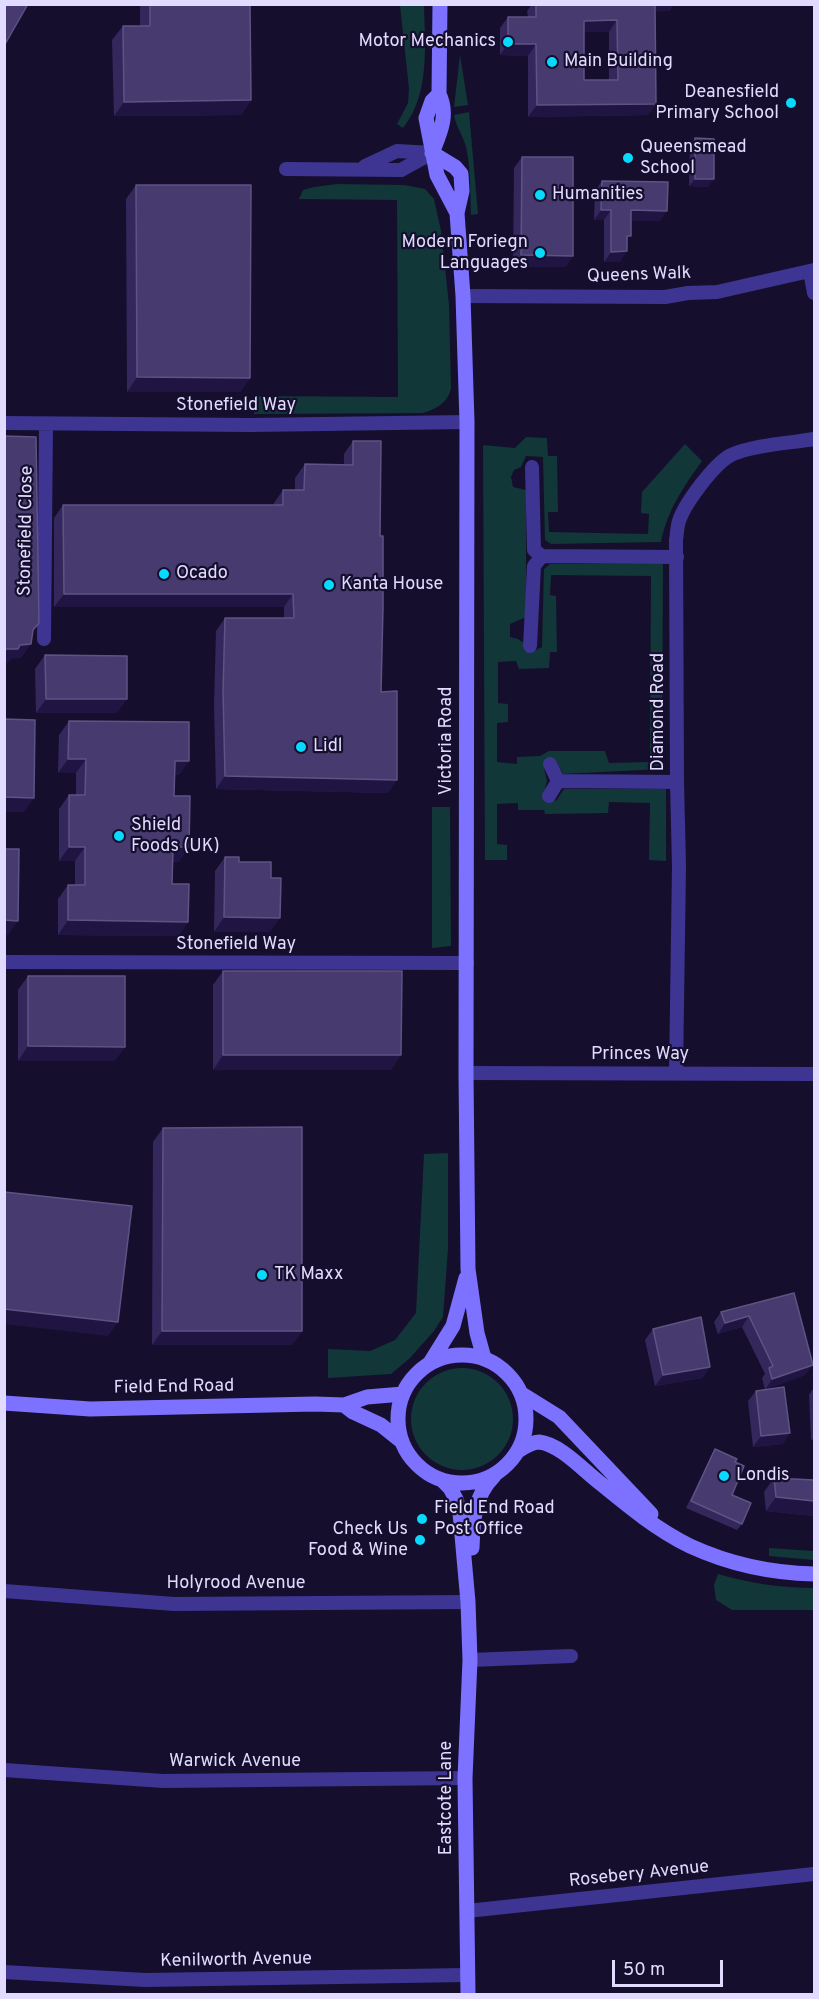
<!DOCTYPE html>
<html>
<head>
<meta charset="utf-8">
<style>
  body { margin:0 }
  #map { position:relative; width:819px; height:1999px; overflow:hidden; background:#150f2d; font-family:Overpass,sans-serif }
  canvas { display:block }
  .frame { position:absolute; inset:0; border:6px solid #e1dbff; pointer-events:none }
  .scale { position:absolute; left:612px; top:1960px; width:111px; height:27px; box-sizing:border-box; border:3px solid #e1dbff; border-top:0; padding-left:8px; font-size:18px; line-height:21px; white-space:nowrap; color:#e1dbff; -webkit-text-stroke:4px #150f2d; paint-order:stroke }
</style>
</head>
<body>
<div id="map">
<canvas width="819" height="1999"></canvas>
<div class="frame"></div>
<div class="scale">50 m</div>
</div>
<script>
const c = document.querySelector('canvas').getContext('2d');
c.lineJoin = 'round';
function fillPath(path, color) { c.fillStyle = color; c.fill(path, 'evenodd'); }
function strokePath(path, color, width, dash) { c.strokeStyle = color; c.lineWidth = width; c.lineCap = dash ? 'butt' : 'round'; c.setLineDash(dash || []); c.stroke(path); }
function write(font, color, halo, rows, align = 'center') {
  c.font = font + ' Overpass,sans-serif'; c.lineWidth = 4.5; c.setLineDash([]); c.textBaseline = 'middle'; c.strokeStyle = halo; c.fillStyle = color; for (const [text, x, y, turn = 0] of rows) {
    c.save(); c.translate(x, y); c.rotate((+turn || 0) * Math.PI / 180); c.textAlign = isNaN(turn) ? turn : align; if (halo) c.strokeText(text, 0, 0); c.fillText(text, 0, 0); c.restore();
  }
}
const green = new Path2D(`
  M400,5H424C425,45 430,95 403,128L397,124L408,103L409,89Z
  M460,55L468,105L454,107Z
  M469,112L478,214L471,215C470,193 471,168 466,147C463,135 456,127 454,115Z
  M337,184L404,185L425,189L434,199L441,231L449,305L451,388C448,403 436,409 423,413L254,414L253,396L398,397L397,200L299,199L303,190L314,187Z
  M526,437L547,438L548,456H557L558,512H548L549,532L648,534L649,514L641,513L642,492L685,444L702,461C684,486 667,511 661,542L551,544L545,540L543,457L526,456L521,467L514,470L511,477L513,487L526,490V617L510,624V637L518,639L524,643V651H534L542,647L544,569L550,564L663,563L662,769L563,774L556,761L544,768L547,781L544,793L556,801L564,789H666V861L649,860L650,803L609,802L608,813L545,814L544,810H518V803L497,804V844L507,845V860H485L483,445L515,448ZM551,575L651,576L650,762L609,763L605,751H549L540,756L517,757V764L497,762V723L508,722V704L498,703V662L516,661L519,669L549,668L550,652H557L556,596L550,595Z
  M432,807H450L451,946L432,948Z
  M448,1153V1249L443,1317L434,1331L410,1358L391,1374L328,1378V1349L370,1351L395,1340L416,1313L424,1154Z
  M411 1419a51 51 0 1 1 102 0a51 51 0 1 1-102 0Z
  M769,1548L814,1551V1560L769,1556Z
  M718,1574C749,1583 782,1588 814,1588V1610H732L716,1600L714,1585Z`);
const street = new Path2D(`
  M365,166L397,151L432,153
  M286,169L401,170L432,153
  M810,271L814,293
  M463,296L665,297L688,293L717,292L814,270
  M4,423L250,425L467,422
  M542,556L677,557
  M44,639L46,424
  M530,646L534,566L542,556L534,550L532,467
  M558,781L677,782
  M549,796L558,781L550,764
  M4,962L467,963
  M466,1073L814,1074
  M676,1073L679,866L677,782L676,540C677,534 677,527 679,521C685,503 714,464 731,455C752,445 791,443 814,439
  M4,1591L174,1604L468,1602
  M470,1660L571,1656
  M4,1770L163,1781L465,1778
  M467,1911L814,1874
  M4,1972L145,1980L467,1975`);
const secondary = new Path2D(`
  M439,94L432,101L426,118L437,175L457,213
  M432,153L455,167L461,174L462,191L457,213L463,296L467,422L466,1073L468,1269L477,1333L484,1358
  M432,153C440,133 449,115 439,94L440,4
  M398 1419a64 64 0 1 1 128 0a64 64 0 1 1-128 0Z
  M430,1363L453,1326L466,1278
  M522,1394L559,1417L651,1514
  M4,1403L90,1409L315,1404L344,1405L367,1397L403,1394
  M344,1405L353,1412L381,1425L401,1441
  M518,1451C524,1447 532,1442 539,1442C560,1444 584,1471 600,1483C628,1506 657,1530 690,1546C729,1564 771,1573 814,1574
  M442,1480L450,1488L456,1499L460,1513L468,1602L470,1660L465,1778L468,1994
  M472,1548C473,1520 474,1496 494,1476`);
const wall = new Path2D(`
  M140,4H250L251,100L241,115L114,116L112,40L123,26H140Z
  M530,4H674L669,11H655L656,104L648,115L528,117V56L500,55V28L508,17H528L527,11L530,7ZM584,32H609V80H584Z
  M695,138L708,187L689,186L690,146Z
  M522,157L566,267L513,266L514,168Z
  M602,181L660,221H631L627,242L620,262H604V220H594L595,191Z
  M136,185L250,378L240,392H127L126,199Z
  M353,441L380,536L381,692L388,793L216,789L214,705L216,631L225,618H284V607H54V518L63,505H274V503L283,490H295V478L305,464L344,465V454Z
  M45,655L117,713H36L35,669Z
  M69,721L179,775H174V796L179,862H173L172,884L188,922L178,936L58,935V899L68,885H75V861H59V809L69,795H76V773H58L59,735Z
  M225,857L239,862L270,932H214L215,871Z
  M223,971L391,1070H213V985Z
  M28,976L125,1047L114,1061H18V990Z
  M163,1128L302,1331L292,1345H152L153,1142Z
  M794,1293L805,1375L766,1389L783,1444L753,1447L748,1401L756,1391L765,1390L762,1378L765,1374L742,1327L718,1334L714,1322L721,1312Z
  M653,1329L710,1367L702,1378L655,1386L645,1340Z
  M814,1387V1439L811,1440L809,1395Z
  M715,1449L735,1462L732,1495L742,1524L737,1530L686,1508L711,1456Z
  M774,1478L814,1480V1516L766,1511L764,1492Z`);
const shadedWall = new Path2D(`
  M658,4H674L669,11L653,12Z
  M617,20L609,32H576L584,21Z
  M508,44H536L528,56L500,55Z
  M251,100L241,115L114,116L124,102Z
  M656,104L648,115L528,117L537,105Z
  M695,179H714L708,187L689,186Z
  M601,210H611L604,220H594Z
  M631,210L667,211L660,221H624Z
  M627,251L620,262H604L611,252Z
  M521,255L573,256L566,267L513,266Z
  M137,377L250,378L240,392H127Z
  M64,594H293L284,607H54Z
  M31,644L21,658L11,659L8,663H4V649L20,645Z
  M46,699H127L117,713H36Z
  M68,759H86L76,773H58Z
  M175,761H189L179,775H165Z
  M225,776L397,780L388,793L216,789Z
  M4,797L34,798L24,812H4Z
  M69,847H85L75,861H59Z
  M173,847H189L179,862L163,861Z
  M224,917L280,918L270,932H214Z
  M4,920L18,921L8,935H4Z
  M68,920L188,922L178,936L58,935Z
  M28,1046L125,1047L114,1061H18Z
  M223,1055H401L391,1070H213Z
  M4,1309L118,1322L108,1336L4,1324Z
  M749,1316L742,1327L718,1334L725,1323Z
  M162,1331H302L292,1345H152Z
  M813,1365L805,1375L765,1390L772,1379Z
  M710,1367L702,1378L655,1386L663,1375Z
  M790,1433L783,1444L753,1447L761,1436Z
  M776,1497L814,1501V1516L766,1511Z`);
const building = new Path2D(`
  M4,4H28L4,46Z
  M150,4H250L251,100L124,102L123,26H150Z
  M536,4H655L656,104L537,105L536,44H508V17H536ZM617,20L618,80H584V21Z
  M695,138L714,139V179H695Z
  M522,157H573V256L521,255Z
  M602,181L668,182L667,211L631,210V236H627V251L611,252V210H601Z
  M136,185H251L250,378L137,377Z
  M4,436L36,437L39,623L33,630L31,644L20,645L18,649H4Z
  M353,441H381L380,536H383V607L381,692L397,691V780L225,776L223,692L225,618H294L293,594H64L63,505H283V490H304L305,464L353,465Z
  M45,655L127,656V699H46Z
  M4,719L35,720L34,798L4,797Z
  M69,721L189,722V761H175L174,796H190L189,847H173L172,884H189L188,922L68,920V885H85V847H69V795H85L86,759H68Z
  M4,849H19L18,921L4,920Z
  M225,857H239V862H271V878H281L280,918L224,917Z
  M223,971H402L401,1055H223Z
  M28,976H125V1047L28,1046Z
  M302,1127V1331H162L163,1128Z
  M4,1192L132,1206L118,1322L4,1309Z
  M794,1293L813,1365L772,1379L769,1368L773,1366L749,1316L725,1323L721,1312Z
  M701,1317L710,1367L663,1375L653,1329Z
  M784,1387L790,1433L761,1436L756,1391Z
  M715,1449L737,1459L735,1462L744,1466L732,1495L751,1503L742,1524L691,1501Z
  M774,1478L814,1480V1501L776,1497Z`);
const markers = [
  [508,42,6,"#07d9ff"],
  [552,62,6,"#07d9ff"],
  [791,103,6,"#07d9ff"],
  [628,158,6,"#07d9ff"],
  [540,195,6,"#07d9ff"],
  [540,253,6,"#07d9ff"],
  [164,574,6,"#07d9ff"],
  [329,585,6,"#07d9ff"],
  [301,747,6,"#07d9ff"],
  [119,836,6,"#07d9ff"],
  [262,1275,6,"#07d9ff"],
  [724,1476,6,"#07d9ff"],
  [422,1519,6,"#07d9ff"],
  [420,1540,6,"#07d9ff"]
];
const poiNames = [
  ["Motor Mechanics",496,42,"right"],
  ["Main Building",564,62],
  ["Deanesfield",779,93,"right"],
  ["Primary School",779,114,"right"],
  ["Queensmead",640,148],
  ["School",640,169],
  ["Humanities",552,195],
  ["Modern Foriegn",528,243,"right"],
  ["Languages",528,264,"right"],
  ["Ocado",176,574],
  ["Kanta House",341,585],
  ["Lidl",313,747],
  ["Shield",131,826],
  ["Foods (UK)",131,847],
  ["TK Maxx",274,1275],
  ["Londis",736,1476],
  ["Field End Road",434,1509],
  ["Post Office",434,1530],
  ["Check Us",408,1530,"right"],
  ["Food & Wine",408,1551,"right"]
];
const streetNames = [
  ["Queens Walk",639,276,-2],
  ["Stonefield Way",236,406],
  ["Stonefield Close",27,531,-89],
  ["Diamond Road",659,712,-90],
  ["Victoria Road",447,741,-90],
  ["Stonefield Way",236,945],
  ["Princes Way",640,1055],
  ["Field End Road",174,1388,-1],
  ["Holyrood Avenue",236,1584],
  ["Warwick Avenue",235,1762],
  ["Eastcote Lane",447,1798,-90],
  ["Rosebery Avenue",639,1875,-6],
  ["Kenilworth Avenue",236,1961,-1]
];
fillPath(green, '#113738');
strokePath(street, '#3d3591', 14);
strokePath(secondary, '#7d72ff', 15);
fillPath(wall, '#34275c');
fillPath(shadedWall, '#201542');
fillPath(building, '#473a6e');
strokePath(building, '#5f5384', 1.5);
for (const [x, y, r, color] of markers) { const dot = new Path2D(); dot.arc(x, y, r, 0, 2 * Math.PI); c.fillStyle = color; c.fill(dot); strokePath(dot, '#150f2d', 2); }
write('18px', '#e1dbff', '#150f2d', poiNames, 'left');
write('18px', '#e1dbff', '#150f2d', streetNames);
</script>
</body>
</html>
